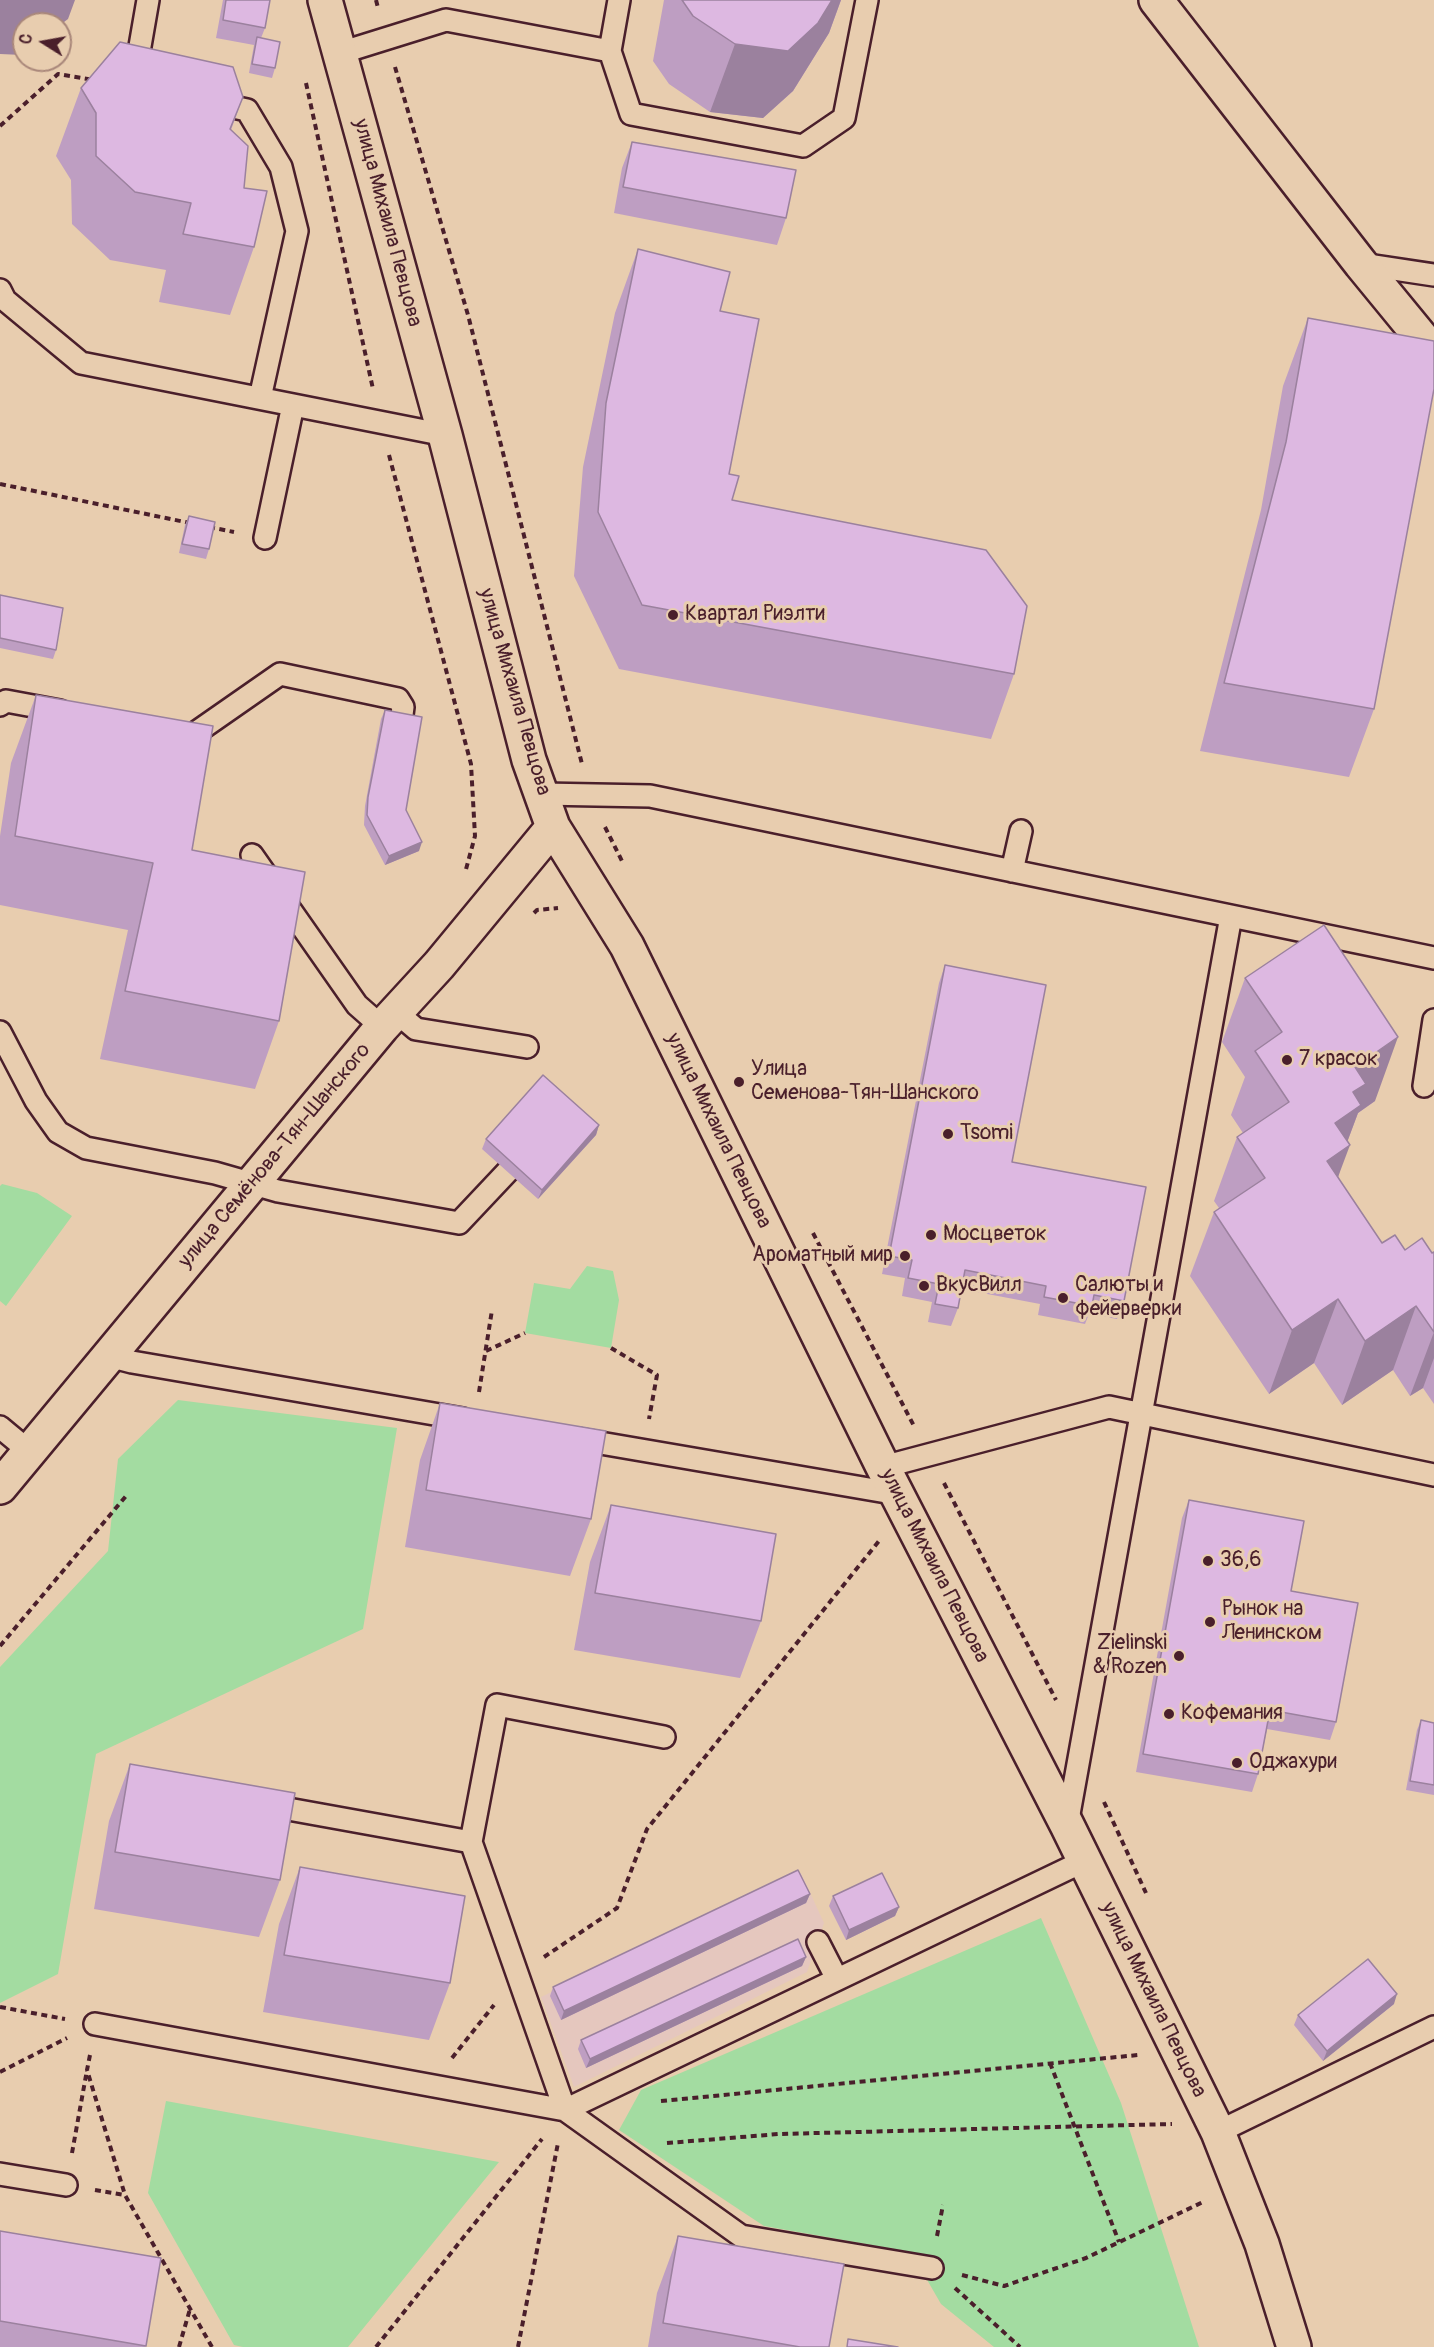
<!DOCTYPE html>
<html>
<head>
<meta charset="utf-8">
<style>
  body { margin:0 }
  #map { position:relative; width:1434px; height:2347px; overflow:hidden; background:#e8cdaf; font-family:Pangolin,sans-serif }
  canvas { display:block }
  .north { position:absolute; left:12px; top:12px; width:60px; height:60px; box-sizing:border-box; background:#e8cdaf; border:2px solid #a9877a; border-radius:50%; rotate:281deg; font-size:16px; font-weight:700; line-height:24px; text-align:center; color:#4a1f2b }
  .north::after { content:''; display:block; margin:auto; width:21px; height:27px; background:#4a1f2b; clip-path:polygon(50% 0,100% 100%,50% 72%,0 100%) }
</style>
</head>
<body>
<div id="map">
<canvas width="1434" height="2347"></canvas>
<div class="north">С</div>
</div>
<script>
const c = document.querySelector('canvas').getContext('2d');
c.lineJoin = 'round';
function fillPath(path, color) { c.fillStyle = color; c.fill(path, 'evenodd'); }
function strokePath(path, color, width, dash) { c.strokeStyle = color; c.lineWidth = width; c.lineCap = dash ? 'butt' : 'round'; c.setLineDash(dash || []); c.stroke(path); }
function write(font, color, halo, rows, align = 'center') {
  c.font = font + ' Pangolin,sans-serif'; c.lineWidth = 6; c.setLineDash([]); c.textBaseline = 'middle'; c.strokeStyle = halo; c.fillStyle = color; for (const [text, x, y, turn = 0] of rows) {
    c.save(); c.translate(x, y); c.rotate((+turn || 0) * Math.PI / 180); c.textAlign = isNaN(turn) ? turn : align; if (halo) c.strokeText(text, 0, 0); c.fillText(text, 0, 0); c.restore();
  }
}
const built = new Path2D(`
  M801,1873L824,1923L807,1972L574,2087L541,1997Z`);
const green = new Path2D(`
  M2,1184L37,1193L72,1216L6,1306L0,1301V1186Z
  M587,1266L613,1271L619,1300L611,1348L525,1333L534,1283L570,1289Z
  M178,1400L397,1428L363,1629L96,1754L58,1974L0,2003V1667L108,1551L118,1459Z
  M1041,1918L1121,2103L1199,2347H994L941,2304L911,2252L764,2226L619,2130L641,2090Z
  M166,2101L499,2162L348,2347H243L234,2345L148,2193Z`);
const path = new Path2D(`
  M376,0L378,8
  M395,67L468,315L582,764
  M306,83L373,389
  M0,126L58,74L94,80
  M389,455L471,764L475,836L465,873
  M0,484L190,523
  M209,527L234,532
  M605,827L622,861
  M534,913L537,910L558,908
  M813,1233L914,1426
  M611,1348L657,1375L649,1419
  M486,1351L525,1333
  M479,1392L492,1310
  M944,1483L1056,1700
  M0,1646L126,1496
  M1104,1802L1146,1893
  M544,1957L617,1908L647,1829L879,1541
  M0,2007L65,2019
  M90,2055L87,2070L125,2195
  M452,2058L494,2005
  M1050,2063L1119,2242
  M0,2072L67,2038
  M661,2101L1138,2055
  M667,2143L779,2134L1172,2124
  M72,2153L87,2070
  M95,2190L125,2195L212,2347
  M937,2236L943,2205
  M962,2275L1004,2286L1086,2258L1205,2201
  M955,2288L1020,2347
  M179,2347L190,2309
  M376,2347L542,2139
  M518,2347L558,2143`);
const service = new Path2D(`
  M619,0L610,51L631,114L803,146L844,118L867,0
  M340,53L446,20L610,51
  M135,75L148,0
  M210,102L247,110L281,167L297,231L260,398
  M1361,264L1434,275
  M0,290L5,300L81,363L445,435
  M265,538L293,405
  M0,705L6,701L60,711
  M182,734L191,736L280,674L398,699L403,707L401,723
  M542,794L650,796L1434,958
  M252,855L357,1005L382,1027
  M1012,871L1021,831
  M396,1012L416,1029L527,1047
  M0,1032L36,1101L58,1132L86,1148L215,1173L278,1191L459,1223L508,1171
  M1424,1086L1434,1020
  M109,1356L132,1362L463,1419
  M0,1427L30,1452
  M577,1439L898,1494
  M883,1467L1109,1407L1434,1475
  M266,1805L471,1842L565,2110L741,2236L932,2268
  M1067,1825L1231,916
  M471,1842L497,1705L664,1737
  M818,1942L837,1979
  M95,2024L565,2110L1084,1861
  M1218,2132L1434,2027
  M0,2174L66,2185`);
const minor = new Path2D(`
  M325,0L445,435L529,760L553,827L627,946L883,1467L1067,1825L1218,2132L1262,2244L1294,2347
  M1156,0L1361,264L1434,353
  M0,1487L382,1027L439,965L553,827`);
const wall = new Path2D(`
  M223,0H270L265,28L261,38L275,68L272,78L249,73L254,45L216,38Z
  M664,0H841L829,33L793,91L763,118L710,112L669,84L653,61Z
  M81,88L243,97L231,130L244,188L254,247L230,315L159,302L166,270L110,260L72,224L71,180L56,156Z
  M632,142L786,218L777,245L614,213L622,168Z
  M638,249L720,311L729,474L732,500L1014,674L991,739L619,669L574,576L583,467L615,313Z
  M1308,318L1374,709L1349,777L1200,751L1261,510L1283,386Z
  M189,516L209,549L206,559L179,553L185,525Z
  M0,595L56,650L53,659L0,648Z
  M36,695L192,850L279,1021L255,1089L100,1059L128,930L0,905V836L11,763Z
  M385,710L406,810L419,851L385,865L364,825L365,806L381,719Z
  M945,965L1012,1162L1124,1301L1117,1319L1089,1314L1085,1324L1038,1315L1040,1304L961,1289L958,1308L951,1326L928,1322L932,1302L902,1296L905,1278L882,1274L939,983Z
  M1245,978L1375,1101L1358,1113L1347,1142L1338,1178L1382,1243L1405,1250L1432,1253L1434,1252V1404L1423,1388L1410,1396L1393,1370L1342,1405L1314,1363L1269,1394L1190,1276L1214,1212L1219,1208L1214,1201L1237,1137L1243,1133L1231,1115L1245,1077L1222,1042Z
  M599,1125L596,1135L538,1199L482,1149L486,1139Z
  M440,1403L591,1519L570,1576L405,1547L420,1460Z
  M1189,1500L1291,1591L1336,1722L1330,1740L1267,1729L1258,1774L1252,1792L1136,1772L1182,1518Z
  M611,1505L761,1621L740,1678L574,1650L590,1562Z
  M1421,1720L1434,1723V1795L1406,1790L1417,1730Z
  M130,1764L280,1880L259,1937L94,1909L109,1821Z
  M300,1867L450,1983L429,2040L263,2012L279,1924Z
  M810,1894L806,1903L561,2020L550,1996L553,1987Z
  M833,1896L899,1907L895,1916L846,1940L829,1906Z
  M806,1957L802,1966L586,2068L578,2049L581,2040Z
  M1394,2004L1323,2061L1294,2025L1298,2015Z
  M0,2231L161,2258L145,2347H0Z
  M678,2236L829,2347H648L657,2293Z`);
const shadedWall = new Path2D(`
  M0,0H75L68,19L60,25V24H24V54L23,55L0,54Z
  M832,0H841L829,33L793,91L763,118L710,112L735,44Z
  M422,842L419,851L385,865L389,856Z
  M1398,1037L1375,1101L1358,1113L1345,1148L1350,1145L1326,1209L1311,1187L1355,1067Z
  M599,1125L596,1135L538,1199L542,1190Z
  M1338,1299L1314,1363L1269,1394L1292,1330Z
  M1416,1306L1393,1370L1342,1405L1365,1341Z
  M1434,1332V1358L1423,1388L1410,1396Z
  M810,1894L806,1903L561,2020L564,2011Z
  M899,1907L895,1916L846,1940L849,1930Z
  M806,1957L802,1966L586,2068L590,2059Z
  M1397,1994L1394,2004L1323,2061L1327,2051Z`);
const building = new Path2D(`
  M226,0H270L265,28L223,20Z
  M682,0H832L818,23L788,51L735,44L693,16Z
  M257,37L280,42L275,68L252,64Z
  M120,42L233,67L243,97L230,129L248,146L244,188L267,191L254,247L183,234L191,203L135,192L96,156V113L81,88Z
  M632,142L796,170L786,218L623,187Z
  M638,249L730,272L720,311L759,319L729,474L739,476L732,500L986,550L1027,606L1014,674L642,605L598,512L606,403Z
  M1308,318L1434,341V389L1374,709L1224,683L1286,442Z
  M189,516L215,522L209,549L182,544Z
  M0,595L63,608L56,650L0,638Z
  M36,695L213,726L192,850L305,872L279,1021L125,991L153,863L15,836Z
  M385,710L422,717L406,810L422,842L389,856L367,815L368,797Z
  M1324,925L1398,1037L1355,1067L1366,1084L1353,1092L1361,1105L1335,1123L1350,1145L1327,1161L1382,1243L1395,1235L1405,1250L1422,1238L1432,1253L1434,1252V1332L1416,1306L1365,1341L1338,1299L1292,1330L1214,1212L1265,1178L1237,1137L1289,1102L1255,1051L1282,1032L1245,978Z
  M945,965L1046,985L1012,1162L1146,1187L1124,1301L1094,1295L1092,1306L1044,1297L1046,1286L965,1270L958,1308L935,1304L939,1284L908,1278L912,1260L889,1256Z
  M543,1075L599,1125L542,1190L486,1139Z
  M440,1403L606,1431L591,1519L426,1490Z
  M1189,1500L1304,1521L1291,1591L1358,1603L1336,1722L1270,1710L1258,1774L1143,1754Z
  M611,1505L776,1534L761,1621L595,1593Z
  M1421,1720L1434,1723V1785L1410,1781Z
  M130,1764L295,1793L280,1880L115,1852Z
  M300,1867L465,1896L450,1983L284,1955Z
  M798,1870L810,1894L564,2011L553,1987Z
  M882,1873L899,1907L849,1930L833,1896Z
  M798,1939L806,1957L590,2059L581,2040Z
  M1368,1959L1397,1994L1327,2051L1298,2015Z
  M0,2231L161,2258L146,2346L0,2321Z
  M678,2236L844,2264L829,2347H800L663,2323Z
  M848,2339L898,2347H847Z`);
const markers = [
  [673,615,6,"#4a1f2b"],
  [1287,1060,6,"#4a1f2b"],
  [739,1082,6,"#4a1f2b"],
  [948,1134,6,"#4a1f2b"],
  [931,1235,6,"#4a1f2b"],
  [905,1256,6,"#4a1f2b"],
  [924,1286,6,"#4a1f2b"],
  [1063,1298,6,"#4a1f2b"],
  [1208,1561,6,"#4a1f2b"],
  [1210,1622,6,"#4a1f2b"],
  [1179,1656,6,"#4a1f2b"],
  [1169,1714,6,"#4a1f2b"],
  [1237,1763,6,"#4a1f2b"]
];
const streetNames = [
  ["улица Михаила Певцова",387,223,75],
  ["улица Михаила Певцова",514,692,74],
  ["улица Михаила Певцова",718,1131,64],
  ["улица Семёнова-Тян-Шанского",275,1156,-50],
  ["улица Михаила Певцова",934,1566,63],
  ["улица Михаила Певцова",1153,2000,64]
];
const poiNames = [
  ["Квартал Риэлти",685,615],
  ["7 красок",1299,1060],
  ["Улица",751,1070],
  ["Семенова-Тян-Шанского",751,1094],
  ["Tsomi",960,1134],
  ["Мосцветок",943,1235],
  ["Ароматный мир",893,1256,"right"],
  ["ВкусВилл",936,1286],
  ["Салюты и",1075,1286],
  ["фейерверки",1075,1310],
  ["36,6",1220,1561],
  ["Рынок на",1222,1610],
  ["Ленинском",1222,1634],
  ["Zielinski",1167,1644,"right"],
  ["& Rozen",1167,1668,"right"],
  ["Кофемания",1181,1714],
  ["Оджахури",1249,1763]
];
fillPath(built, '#e5c7be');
fillPath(green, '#a3dca1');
strokePath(service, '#4a1f2b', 26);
strokePath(minor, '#4a1f2b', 38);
strokePath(path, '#4a1f2b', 4, [6, 4.5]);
strokePath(service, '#e8cdaf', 21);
strokePath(minor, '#e8cdaf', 33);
fillPath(wall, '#be9ec2');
fillPath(shadedWall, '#9b819e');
fillPath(building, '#ddb8e1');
strokePath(building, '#9b819e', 1.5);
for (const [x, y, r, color] of markers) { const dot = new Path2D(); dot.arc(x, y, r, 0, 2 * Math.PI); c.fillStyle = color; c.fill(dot); strokePath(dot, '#e8cdaf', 2); }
write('21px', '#4a1f2b', '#e8cdaf', streetNames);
write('21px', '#4a1f2b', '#e8cdaf', poiNames, 'left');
</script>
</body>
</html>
